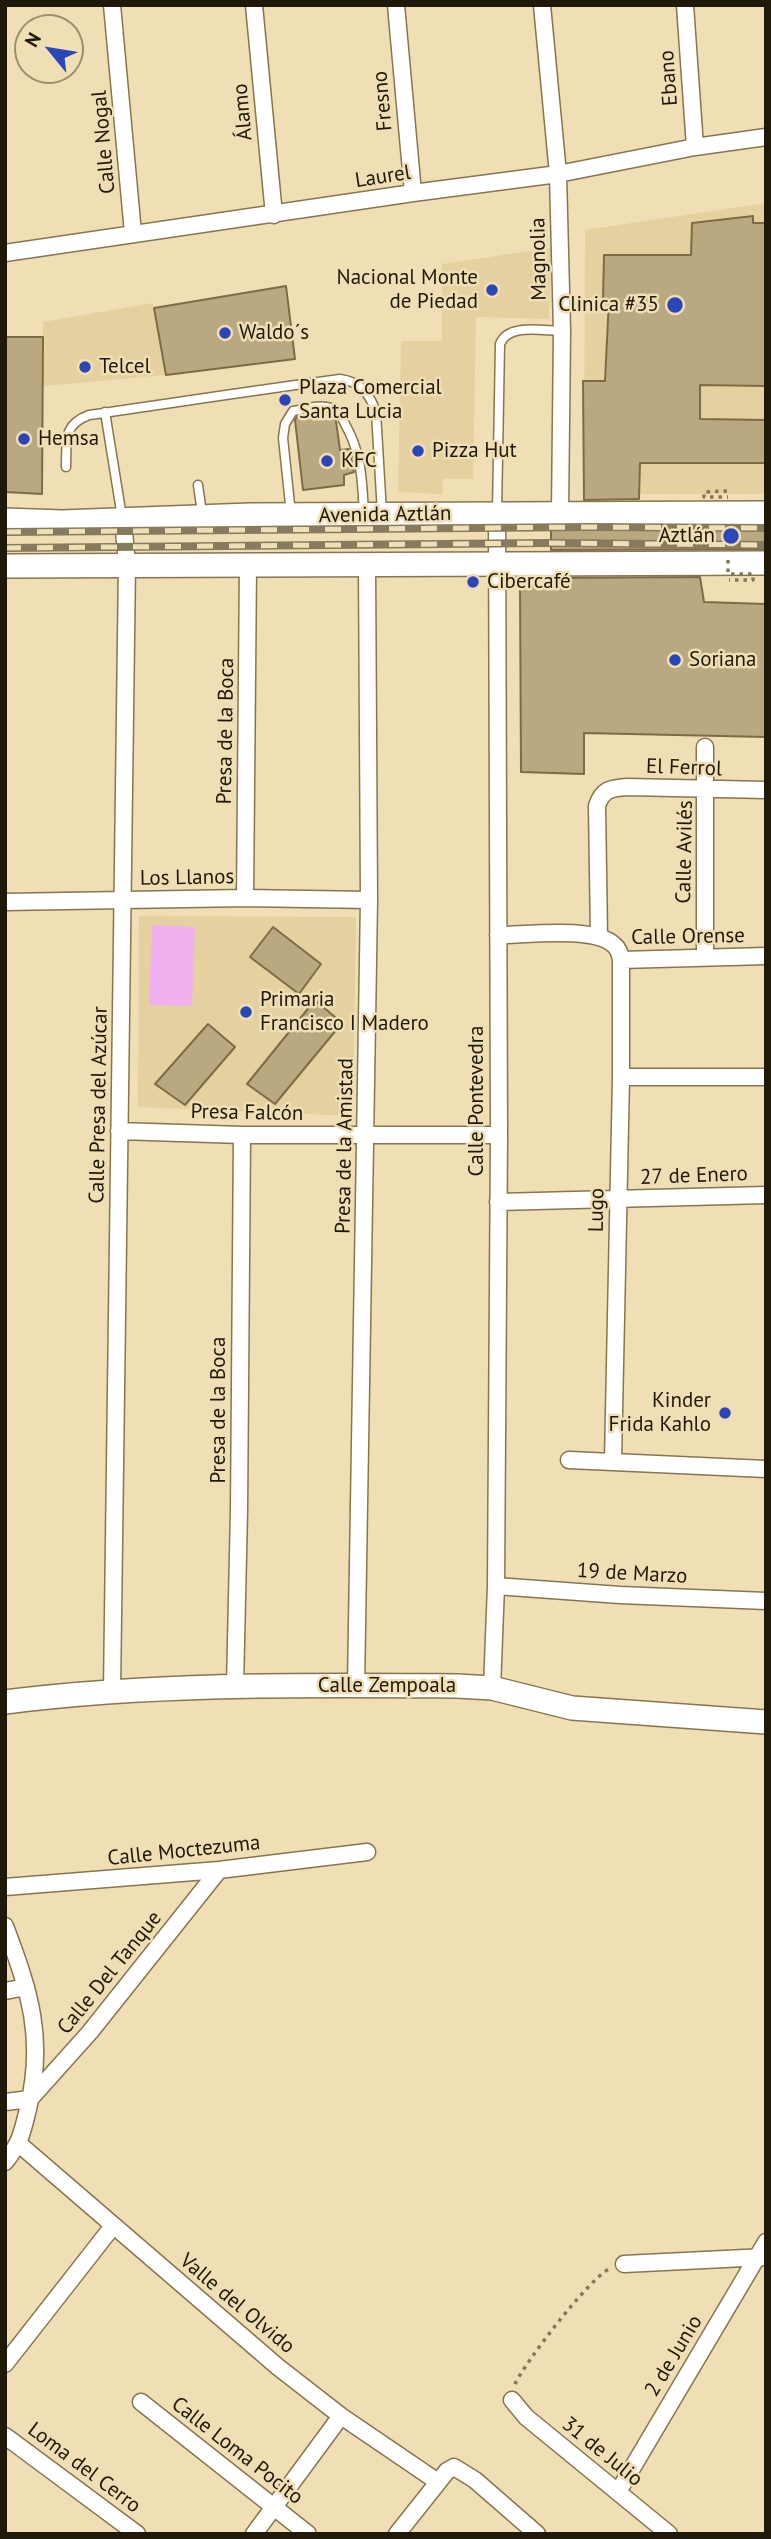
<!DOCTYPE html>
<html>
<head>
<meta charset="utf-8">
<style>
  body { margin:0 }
  #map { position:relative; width:771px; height:2539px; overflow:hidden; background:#f0deb4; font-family:"PT Sans",sans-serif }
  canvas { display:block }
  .frame { position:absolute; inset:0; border:7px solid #1f1909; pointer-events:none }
  .north { position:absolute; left:14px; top:14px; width:70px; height:70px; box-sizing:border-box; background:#f0deb4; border:2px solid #9c8f70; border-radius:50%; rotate:300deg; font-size:19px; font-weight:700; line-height:28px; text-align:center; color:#1f1909 }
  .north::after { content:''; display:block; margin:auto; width:24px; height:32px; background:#2b47b7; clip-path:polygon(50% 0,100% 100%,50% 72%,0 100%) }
</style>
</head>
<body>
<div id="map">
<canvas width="771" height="2539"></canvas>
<div class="frame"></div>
<div class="north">N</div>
</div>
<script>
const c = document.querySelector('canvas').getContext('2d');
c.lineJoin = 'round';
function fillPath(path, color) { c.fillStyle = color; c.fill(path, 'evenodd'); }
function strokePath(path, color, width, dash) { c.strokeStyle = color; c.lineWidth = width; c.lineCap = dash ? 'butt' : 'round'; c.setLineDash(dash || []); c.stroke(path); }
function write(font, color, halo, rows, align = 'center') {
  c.font = font + ' "PT Sans",sans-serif'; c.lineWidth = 5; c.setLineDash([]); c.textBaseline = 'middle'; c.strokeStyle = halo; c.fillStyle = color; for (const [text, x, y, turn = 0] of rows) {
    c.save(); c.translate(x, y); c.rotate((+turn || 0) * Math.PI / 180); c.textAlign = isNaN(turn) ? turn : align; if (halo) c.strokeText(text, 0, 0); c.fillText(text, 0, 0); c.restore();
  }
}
const built = new Path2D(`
  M766,203V494H584L585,230Z
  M551,248L549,319L476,317L473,479H443L442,494L398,492L401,341H442V264Z
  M153,303L166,375L43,386V322Z
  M139,916L356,917L353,1116L138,1107Z`);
const green = new Path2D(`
  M152,925L195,927L192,1006L149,1005Z`);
const building = new Path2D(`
  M753,216V223H766V386L700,385V419L766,420V463H640L639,499L584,500L583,381H605L609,299H603L604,255H691L692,223Z
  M286,286L295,359L166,375L154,308Z
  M5,337H43L42,494L5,492Z
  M322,413L331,415L336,421L340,450L349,449L354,472L344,475V485L303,490L295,420L297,417Z
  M766,527V549L551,550V528Z
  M700,577L704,602L766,604V737L584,733V774L521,772L520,585L551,586V578Z
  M273,927L321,964L299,994L250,957Z
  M315,1000L342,1023L275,1104L247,1084Z
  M208,1024L235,1047L185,1105L155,1084Z`);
const path = new Path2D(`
  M515,2384C526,2361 588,2280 609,2269`);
const lane = new Path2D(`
  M105,412L122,517
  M66,467C67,442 62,425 89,415C173,403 256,390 340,379C361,382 369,393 376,412L382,513
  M198,485L202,513
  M497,511L500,344C508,323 542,331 562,331
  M291,514L283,438L285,424L293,411C305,409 320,404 331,408C339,411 342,417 345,424C362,454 362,480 364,514`);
const street = new Path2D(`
  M112,5L133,233
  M254,5L274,215
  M396,5L413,193
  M542,5L558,174L562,331L560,513
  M685,5L695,147
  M5,253L413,193L558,174L695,147L766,137
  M245,898L248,564
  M5,902L245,898L369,900
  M498,935C525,935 594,926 614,945C619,949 620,954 621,960V1077L613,1461
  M599,936L597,806C602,790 610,788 627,787L766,790
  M705,957V747
  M621,960L766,956
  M621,1077H766
  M119,1131L242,1135H499
  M498,1202L766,1195
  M569,1460L766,1469
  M496,1586L620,1595L766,1601
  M235,1686L239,1511L242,1135
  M356,1686L369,900L367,565
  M492,1688L496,1586L499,1135L497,514
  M112,1691L127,564L123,520
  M5,1887L219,1870L367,1852
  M5,1926C30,1992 45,2039 28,2109C22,2133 21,2142 5,2162
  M5,1991L26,1987
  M5,2102L30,2099L90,2032L219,1870
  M19,2144L278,2367L341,2416L438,2482
  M624,2264L765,2257
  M5,2364L113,2226
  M512,2400L526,2417L669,2534
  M141,2402L308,2534
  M5,2436L137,2534
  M618,2492L766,2242
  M254,2534L341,2416
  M397,2534L447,2471L454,2467L475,2480L537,2534`);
const secondary = new Path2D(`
  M5,520L62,522L250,515L766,513
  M5,566L766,563
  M5,1702C155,1683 307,1685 457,1686L492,1688L572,1708L766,1722`);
const rail = new Path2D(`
  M5,532L590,527L766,528
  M5,548L548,543L766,545`);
const pathBridge = new Path2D(`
  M727,491L704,492V497H728
  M728,560V574H753V580H729`);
const markers = [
  [492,290,7,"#2b47b7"],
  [675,305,9,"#2b47b7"],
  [225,333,7,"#2b47b7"],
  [85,367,7,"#2b47b7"],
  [285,400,7,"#2b47b7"],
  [24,439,7,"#2b47b7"],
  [418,451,7,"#2b47b7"],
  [327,461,7,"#2b47b7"],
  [731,536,9,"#2b47b7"],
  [473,582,7,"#2b47b7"],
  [675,660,7,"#2b47b7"],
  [246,1012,7,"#2b47b7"],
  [725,1413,7,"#2b47b7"]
];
const streetNames = [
  ["Ebano",669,78,-94],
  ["Fresno",383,101,-95],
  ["Álamo",243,112,-95],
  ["Calle Nogal",104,142,-95],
  ["Laurel",383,177,-9],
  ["Magnolia",539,259,-91],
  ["Avenida Aztlán",385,515,-1],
  ["Presa de la Boca",226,731,-89],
  ["El Ferrol",684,768,2],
  ["Calle Avilés",685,852,-89],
  ["Los Llanos",187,878,-1],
  ["Calle Orense",688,937,-1],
  ["Calle Pontevedra",477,1101,-90],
  ["Calle Presa del Azúcar",99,1105,-89],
  ["Presa Falcón",247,1113,1],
  ["Presa de la Amistad",345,1146,-89],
  ["27 de Enero",694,1176,-2],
  ["Lugo",597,1210,-89],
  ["Presa de la Boca",219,1410,-90],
  ["19 de Marzo",632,1574,3],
  ["Calle Zempoala",387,1686],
  ["Calle Moctezuma",184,1851,-6],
  ["Calle Del Tanque",110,1973,-51],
  ["Valle del Olvido",237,2304,40],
  ["2 de Junio",674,2356,-59],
  ["Calle Loma Pocito",237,2451,38],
  ["31 de Julio",602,2452,39],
  ["Loma del Cerro",84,2468,37]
];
const poiNames = [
  ["Nacional Monte",478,278,"right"],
  ["de Piedad",478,302,"right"],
  ["Clinica #35",659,305,"right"],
  ["Waldo´s",239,333],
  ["Telcel",99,367],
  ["Plaza Comercial",299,388],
  ["Santa Lucia",299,412],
  ["Hemsa",38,439],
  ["Pizza Hut",432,451],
  ["KFC",341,461],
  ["Aztlán",715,536,"right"],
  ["Cibercafé",487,582],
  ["Soriana",689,660],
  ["Primaria",260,1000],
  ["Francisco I Madero",260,1024],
  ["Kinder",711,1401,"right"],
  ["Frida Kahlo",711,1425,"right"]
];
fillPath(built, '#e5d09f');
fillPath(green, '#f1b0ef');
fillPath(building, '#baa980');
strokePath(building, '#7c6c46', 2);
strokePath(lane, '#86764f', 11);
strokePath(street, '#86764f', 19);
strokePath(secondary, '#86764f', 26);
strokePath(path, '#83775b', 3.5, [3.5, 5]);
strokePath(lane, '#fff', 8);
strokePath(street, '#fff', 16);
strokePath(secondary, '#fff', 23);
strokePath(rail, '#877b5e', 8);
strokePath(rail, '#f0deb4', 5, [16]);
strokePath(pathBridge, '#83775b', 3.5, [3.5, 5]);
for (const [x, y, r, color] of markers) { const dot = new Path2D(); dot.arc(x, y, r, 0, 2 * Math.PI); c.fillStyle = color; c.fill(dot); strokePath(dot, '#f0deb4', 2.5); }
write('21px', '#1f1909', '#f0deb4', streetNames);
write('21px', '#1f1909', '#f0deb4', poiNames, 'left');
</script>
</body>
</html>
